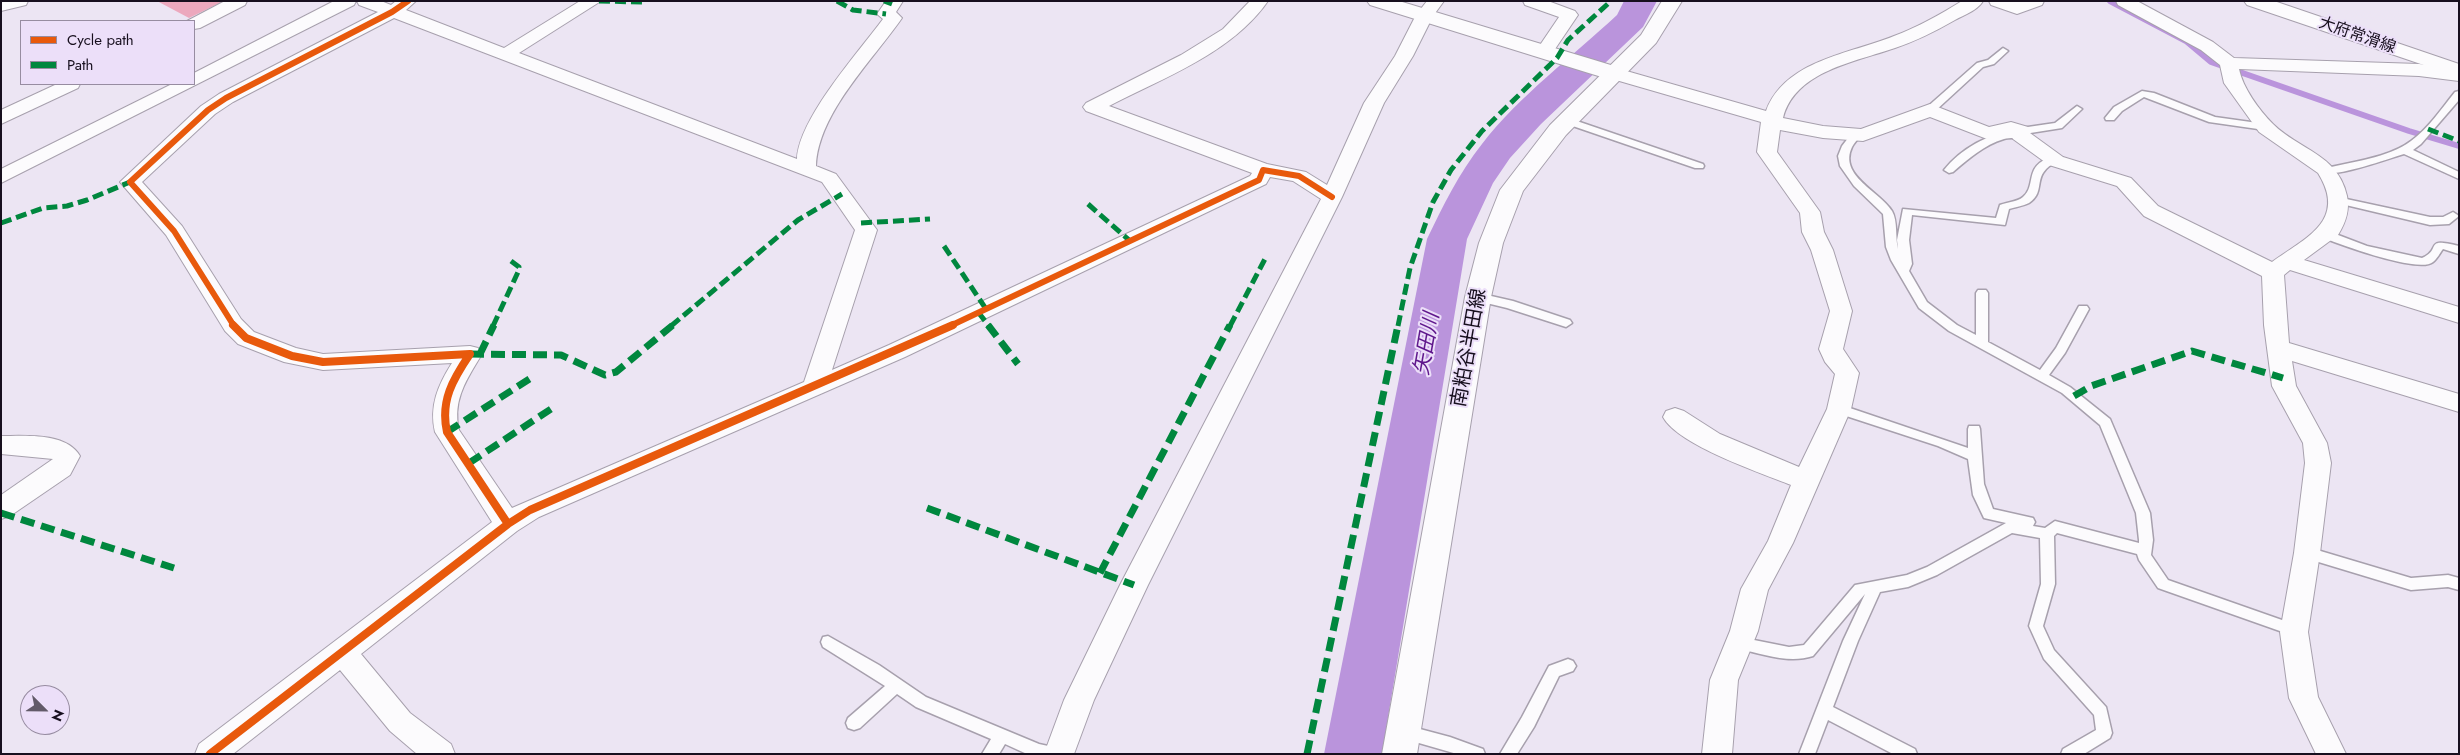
<!DOCTYPE html>
<html>
<head>
<meta charset="utf-8">
<style>
  body { margin:0 }
  #map { position:relative; width:2460px; height:755px; overflow:hidden; background:#ece5f3; font-family:Jost,sans-serif }
  canvas { display:block }
  .frame { position:absolute; inset:0; border:2px solid #170f1e; pointer-events:none }
  .legend { position:absolute; left:20px; top:20px; width:175px; height:65px; box-sizing:border-box; background:#ecdff9; border:1px solid #978ca1; margin:0; padding:6px 9px; list-style:none; font-size:15px; color:#170f1e }
  .legend li { display:flex; align-items:center; gap:10px; height:25px }
  .legend b { width:25px; border:1px solid #978ca1 }
  .north { position:absolute; left:20px; top:685px; width:50px; height:50px; box-sizing:border-box; background:#ecdff9; border:1px solid #978ca1; border-radius:50%; rotate:113deg; font-size:14px; font-weight:700; line-height:20px; text-align:center; color:#170f1e }
  .north::after { content:''; display:block; margin:auto; width:18px; height:22px; background:#625a69; clip-path:polygon(50% 0,100% 100%,50% 72%,0 100%) }
</style>
</head>
<body>
<div id="map">
<canvas width="2460" height="755"></canvas>
<div class="frame"></div>
<ul class="legend">
<li><b style="height:6px;background:#e8590c"></b>Cycle path</li>
<li><b style="height:6px;background:#00873e"></b>Path</li>
</ul>
<div class="north">N</div>
</div>
<script>
const c = document.querySelector('canvas').getContext('2d');
c.lineJoin = 'round';
function fillPath(path, color) { c.fillStyle = color; c.fill(path, 'evenodd'); }
function strokePath(path, color, width, dash) { c.strokeStyle = color; c.lineWidth = width; c.lineCap = dash ? 'butt' : 'round'; c.setLineDash(dash || []); c.stroke(path); }
function write(font, color, halo, rows, align = 'center') {
  c.font = font + ' Jost,"Noto Sans JP",sans-serif'; c.lineWidth = 4; c.setLineDash([]); c.textBaseline = 'middle'; c.strokeStyle = halo; c.fillStyle = color; for (const [text, x, y, turn = 0] of rows) {
    c.save(); c.translate(x, y); c.rotate((+turn || 0) * Math.PI / 180); c.textAlign = isNaN(turn) ? turn : align; if (halo) c.strokeText(text, 0, 0); c.fillText(text, 0, 0); c.restore();
  }
}
const forest = new Path2D(`
  M157,1H224L189,18Z`);
const stream = new Path2D(`
  M2110,1L2186,41L2211,62L2409,131L2459,146`);
const river = new Path2D(`
  M1624,1H1657L1643,27L1541,124L1510,158L1493,183L1467,239L1382,754H1324L1427,239C1443,206 1459,173 1482,144C1519,96 1573,56 1617,15Z`);
const service = new Path2D(`
  M2003,48L2008,51L1994,64L1983,67L1934,112H1926V108L1977,63L1988,60Z
  M2142,91L2154,93L2215,117L2265,124L2270,127L2265,130L2209,122L2144,97L2122,111L2114,120H2106L2105,118L2114,107Z
  M2459,91V100L2421,144L2413,150L2459,172V179L2404,154C2390,158 2331,180 2322,171L2323,169C2350,162 2389,158 2411,141C2428,129 2442,108 2455,92Z
  M2077,106L2082,109L2062,128L2024,134V137C2017,139 2010,137 2004,139C1984,145 1968,159 1953,172L1949,173L1944,170C1960,150 1990,131 2016,132L2017,129L2021,128L2055,123Z
  M1568,118L1703,164L1704,166L1703,168H1695L1564,123L1563,121Z
  M1856,132L1861,135C1858,139 1854,143 1852,147C1838,176 1881,192 1892,211C1898,221 1895,238 1898,249L1897,240L1903,209L1996,218L2000,205C2007,202 2017,202 2023,197C2036,186 2025,169 2046,159C2051,156 2053,156 2058,157V161C2029,175 2048,190 2029,203C2023,206 2015,207 2009,209L2005,225L1912,215L1909,240L1912,264L1909,271L1927,302L1957,325L1976,335V293L1978,290H1986L1988,293V342L2040,370L2056,348L2079,306H2087L2089,309L2065,353L2049,375L2070,387L2110,419L2150,513L2153,540L2151,555L2168,580L2299,626L2301,630L2299,634L2294,636L2158,588L2139,560L2137,554L2057,533L2054,536L2055,584L2043,626L2054,650L2106,707L2112,733L2110,738L2084,754H2061L2063,749L2096,730L2094,715L2044,659L2029,626L2041,584L2040,538L2012,533L1937,575L1908,587L1880,592L1858,641L1833,707L1915,749L1917,754H1893L1828,720L1815,754H1799L1843,641L1865,594L1813,656C1789,664 1763,654 1739,649L1734,648L1732,643L1734,638L1739,637L1789,647L1804,645L1855,585L1907,575L1927,567L2006,523L1984,518L1973,495L1968,459L1938,446L1834,412L1833,409L1834,406H1844L1968,448V429L1969,426H1979L1980,429L1984,484L1993,509L2033,518L2035,522L2033,526L2045,528L2055,521L2139,543V540L2136,513L2100,425L2062,393L1949,331L1919,308L1891,260L1886,247L1883,214L1854,186L1840,166L1838,156L1842,146L1852,133Z
  M2337,197L2430,217H2443L2453,212L2459,216L2449,224L2430,225L2333,202L2332,200L2333,198Z
  M2325,230L2367,246L2422,258C2443,249 2422,237 2459,246V254L2443,249C2440,253 2437,259 2433,262C2419,274 2339,244 2321,237L2319,234L2321,231Z
  M1478,293L1513,301L1570,320L1572,323L1566,327L1507,308L1474,300L1472,297Z
  M2307,547L2411,578L2448,575L2459,578V590L2448,587L2411,590L2302,557L2300,553L2302,549Z
  M828,636L879,665L926,697L1039,744L1062,749L1064,754H1027L1005,744L999,754H982L991,739L916,707L897,694L860,728L854,730L848,728L846,723L848,718L885,686L823,647L821,642L823,637Z
  M1568,659L1573,661L1576,666L1573,671L1559,676L1534,727L1517,754H1500L1522,717L1549,666Z
  M1405,725L1450,737L1483,749L1485,754H1457L1405,739L1399,737L1397,732L1399,727Z`);
const minor = new Path2D(`
  M1,1H28L26,5L1,11Z
  M225,1H247L245,5L200,28L194,29V21H187Z
  M334,1H356L354,5L1,183V169L172,84H194V73Z
  M357,1H381L391,5L396,1H416L406,10L504,48L580,1H601L519,53L797,159C799,118 858,53 883,19L877,14L886,1H903L896,12L902,18C873,60 818,113 816,166L836,174L877,230L832,370L889,345L1250,176L1252,173L1086,111L1083,107L1086,103L1181,55L1223,29L1250,1H1268C1232,53 1163,78 1109,106L1267,164L1306,172L1327,185L1364,103L1395,56L1416,15L1427,1H1444L1433,16L1413,56L1384,103L1342,197L1148,585L1094,700L1074,754H1044L1064,700L1120,585L1321,199L1293,181L1270,177L1266,184L905,357L539,517L517,531L361,654L410,713L451,744L455,754H417L390,731L340,670L233,754H195L199,744L492,522L435,432C429,406 438,385 452,363L323,370L284,362L238,344L225,331L166,235L120,182L201,106L219,94L378,12L359,5ZM394,18L822,182L855,230L804,382L512,508L459,430C452,400 467,379 482,354L478,348L470,346L323,354L296,348L254,332L241,319L182,226L142,182L215,114L233,102Z
  M1523,1H1548L1575,11L1578,15L1551,55H1539L1536,51L1559,17L1525,5Z
  M1962,1H1983C1978,10 1964,15 1955,20C1936,31 1916,41 1895,48C1855,62 1795,71 1783,118L1823,126L1861,129L1930,104L1989,127L2011,122L2028,127L2030,133L2063,157L2131,178L2158,206L2272,262C2305,238 2348,221 2318,173L2259,132L2224,83L2220,65L2201,50L2118,5L2116,1H2137L2213,42L2234,58L2419,64L2459,69V81L2419,76L2239,69C2243,88 2259,110 2273,124C2299,150 2338,154 2347,196C2350,210 2346,222 2338,235L2304,260L2459,307V323L2290,270L2284,275L2289,343L2459,394V412L2292,361L2296,386L2327,443L2331,463L2320,553L2308,632L2318,697L2346,754H2316L2289,698L2280,632L2294,553L2305,463L2303,443L2272,386L2264,325L2262,276L2144,216L2117,186L2049,165L2013,139L2010,134L1987,139L1930,117L1863,141L1823,138L1780,130L1777,152L1820,212L1824,232L1833,250L1852,311L1843,349L1859,373L1851,409L1793,543L1768,590L1758,631L1738,680L1732,754H1702L1710,680L1730,631L1741,589L1768,541L1791,485C1761,473 1678,445 1663,417L1666,411L1675,408L1684,411L1720,434L1799,467L1827,409L1835,374L1825,362L1819,349L1830,311L1811,250L1802,232L1800,213L1757,152L1761,122L1609,78L1607,74L1609,70L1616,68L1766,111C1785,60 1850,54 1894,36C1918,27 1941,14 1962,1Z
  M1989,1H2044L2042,5L2017,14L1991,5Z
  M57,84H80L78,88L1,124V110Z
  M1,436C25,436 66,432 80,456L70,475L10,516L1,519V495L53,459L1,454Z`);
const tertiary = new Path2D(`
  M1367,1H1399L1624,69L1627,74L1624,79L1616,80L1608,79L1370,5Z`);
const secondary = new Path2D(`
  M1662,1H1682L1656,43L1566,135L1523,191L1503,243L1491,297L1417,754H1382L1465,297L1479,243L1500,190L1550,125L1641,35Z
  M2244,1H2274L2459,64V77L2247,5Z`);
const quietFar1 = new Path2D(`
  M599,1L642,2
  M837,1L853,10L886,14
  M884,1L892,4
  M2428,129L2459,141
  M1088,204L1130,241
  M1,223L43,208L67,206L87,200L130,182
  M861,223L930,219
  M944,246L986,309
  M978,312L989,326
  M493,326L518,272L519,267L511,261
  M671,326L798,220L842,194
  M1230,326L1266,257
  M1398,326L1410,268L1433,202L1451,170L1482,131L1557,58L1568,40L1611,1`);
const quiet = new Path2D(`
  M988,325L1018,364
  M470,354L561,355L605,375L616,372L673,325
  M480,354L494,325
  M2074,396L2091,386L2192,351L2283,378
  M447,432L534,376
  M469,463L554,407
  M927,508L1134,585
  M1,513L174,568
  M1100,573L1230,325
  M1307,754L1398,325`);
const cyclewayFar1 = new Path2D(`
  M234,326L174,231L130,182L208,110L226,98L392,12L408,1
  M950,326L1259,180L1263,170L1299,176L1332,197`);
const cycleway = new Path2D(`
  M233,325L246,338L292,356L323,362L470,354C453,379 440,401 447,432L508,524
  M210,754L508,524L530,510L953,325`);
const farStreetnames = [
  ["大府常滑線",2357,36,19]
];
const streetNames = [
  ["南粕谷半田線",1470,348,-80]
];
const waterNames = [
  ["矢田川",1428,344,-80]
];
fillPath(forest, '#eca8bd');
strokePath(stream, '#ba94dc', 6);
fillPath(river, '#ba94dc');
strokePath(service, '#a7a0ad', 3);
strokePath(minor, '#a7a0ad', 2);
strokePath(tertiary, '#a7a0ad', 2);
strokePath(secondary, '#a7a0ad', 2);
fillPath(service, '#fcfbfd');
fillPath(minor, '#fcfbfd');
fillPath(tertiary, '#fcfbfd');
fillPath(secondary, '#fcfbfd');
strokePath(quietFar1, '#00873e', 5, [11, 5]);
strokePath(quiet, '#00873e', 7, [14, 7]);
strokePath(cyclewayFar1, '#e8590c', 6);
strokePath(cycleway, '#e8590c', 8);
write('16px', '#170f1e', '#ecdff9', farStreetnames);
write('20px', '#170f1e', '#ecdff9', streetNames);
write('italic 21px', '#5f178c', '#ecdff9', waterNames);
</script>
</body>
</html>
